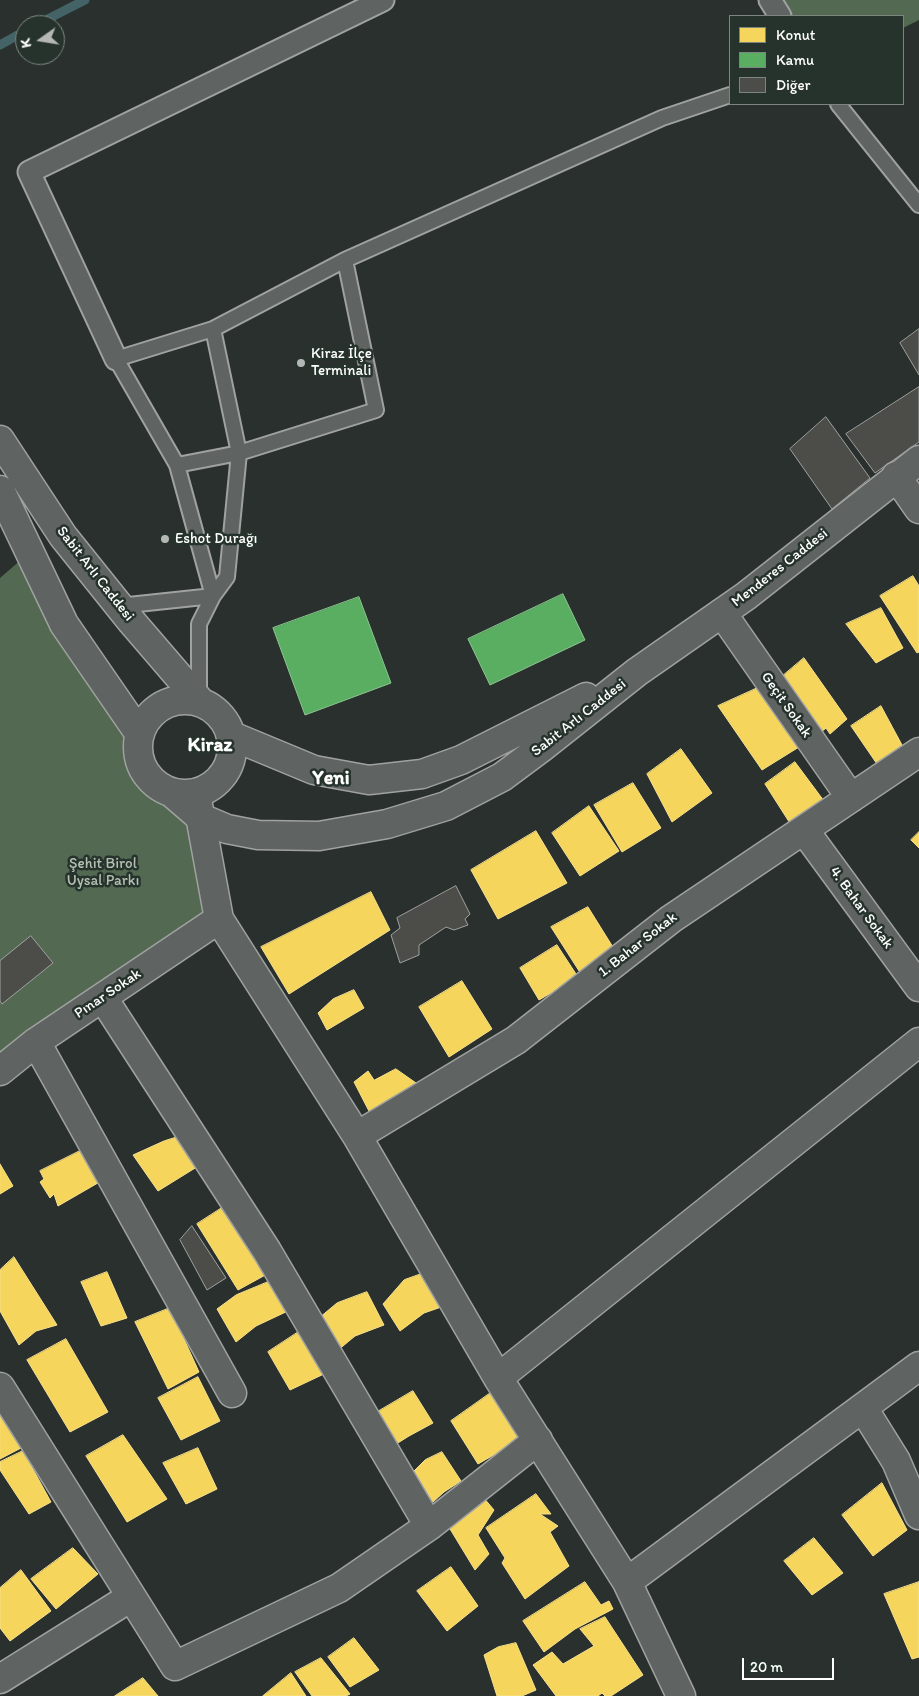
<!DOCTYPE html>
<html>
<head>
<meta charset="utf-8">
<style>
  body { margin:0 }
  #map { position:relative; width:919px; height:1696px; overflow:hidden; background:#29302d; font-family:Itim,sans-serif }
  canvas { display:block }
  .legend { position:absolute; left:729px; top:15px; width:175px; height:90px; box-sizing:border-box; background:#26332d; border:1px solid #7d8581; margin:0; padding:6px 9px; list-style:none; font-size:15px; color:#fff }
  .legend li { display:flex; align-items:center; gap:10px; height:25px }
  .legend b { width:25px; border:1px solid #7d8581 }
  .north { position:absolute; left:15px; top:15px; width:50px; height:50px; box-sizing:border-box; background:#26332d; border:1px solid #7d8581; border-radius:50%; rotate:257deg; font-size:14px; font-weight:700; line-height:20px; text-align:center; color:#fff }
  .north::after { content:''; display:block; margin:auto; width:18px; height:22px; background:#b4b7b6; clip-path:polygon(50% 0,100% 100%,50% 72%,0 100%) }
  .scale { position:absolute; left:742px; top:1658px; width:92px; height:22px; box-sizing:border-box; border:2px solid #fff; border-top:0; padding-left:6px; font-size:15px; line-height:18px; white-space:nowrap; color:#fff; -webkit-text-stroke:4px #26332d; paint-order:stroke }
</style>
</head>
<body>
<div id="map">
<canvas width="919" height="1696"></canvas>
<ul class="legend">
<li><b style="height:14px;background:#f6d55c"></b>Konut</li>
<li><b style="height:14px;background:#5aae61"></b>Kamu</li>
<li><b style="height:14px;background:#4c4d49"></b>Diğer</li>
</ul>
<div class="north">K</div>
<div class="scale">20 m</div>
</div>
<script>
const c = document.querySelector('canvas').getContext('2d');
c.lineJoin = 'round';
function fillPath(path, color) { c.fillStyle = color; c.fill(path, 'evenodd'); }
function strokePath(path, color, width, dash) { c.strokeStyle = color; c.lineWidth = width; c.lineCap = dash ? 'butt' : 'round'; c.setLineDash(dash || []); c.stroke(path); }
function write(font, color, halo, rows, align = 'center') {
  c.font = font + ' Itim,sans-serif'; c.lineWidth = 5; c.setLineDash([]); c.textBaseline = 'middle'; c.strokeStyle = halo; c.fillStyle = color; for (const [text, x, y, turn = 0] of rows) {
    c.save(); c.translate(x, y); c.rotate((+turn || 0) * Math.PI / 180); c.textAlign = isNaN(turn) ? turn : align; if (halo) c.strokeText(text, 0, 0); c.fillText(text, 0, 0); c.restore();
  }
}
const green = new Path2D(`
  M770,0H919V20L903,28V16H780Z
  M30,552L139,733L138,758L150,780L172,793L201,818L219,919L0,1071V578Z`);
const homes = new Path2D(`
  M913,576L919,586V652L917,653L880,596Z
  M881,608L903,648L876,663L846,624Z
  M804,658L847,719L830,734L826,728L819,734L778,680Z
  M762,686L799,747L762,770L718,706Z
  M881,706L902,745L877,764L851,726Z
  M681,749L712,793L672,822L647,774Z
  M795,762L827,805L793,828L765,784Z
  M633,783L661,828L622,852L594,805Z
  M589,806L619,851L580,876L552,833Z
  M536,831L567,883L498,919L471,870Z
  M919,832V848L911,840Z
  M371,892L390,930L289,994L261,947Z
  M588,907L616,952L581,974L551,927Z
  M557,945L578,977L539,1000L520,968Z
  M462,981L492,1029L449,1057L419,1007Z
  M354,990L364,1008L327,1030L318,1013L333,999Z
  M396,1069L416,1083L371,1115L354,1082L368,1071L374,1080Z
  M181,1136L200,1165L158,1191L133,1155L164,1141Z
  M86,1148L103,1180L58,1206L54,1194L50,1198L40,1182L44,1179L40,1171Z
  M0,1164L13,1186L0,1194Z
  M225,1206L269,1273L238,1290L197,1224Z
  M14,1257L57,1325L36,1331L19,1345L0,1311V1270Z
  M107,1272L127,1318L101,1326L81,1282Z
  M427,1272L447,1305L424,1313L400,1331L383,1304L404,1280Z
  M273,1280L290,1310L256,1326L236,1342L217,1309L236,1295Z
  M367,1292L384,1325L355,1336L337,1351L319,1318L337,1303Z
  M170,1308L199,1372L168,1389L135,1322Z
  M300,1331L326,1373L290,1390L268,1352Z
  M66,1339L108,1412L70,1432L27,1360Z
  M198,1377L220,1421L181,1440L158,1398Z
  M413,1391L433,1423L409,1436L393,1446L374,1414Z
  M492,1392L523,1438L478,1464L451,1421Z
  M0,1412L21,1448L0,1459Z
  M123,1435L167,1499L127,1522L86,1456Z
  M198,1448L217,1489L186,1504L163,1463Z
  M23,1451L51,1502L29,1514L0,1470V1462Z
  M442,1452L461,1481L444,1492L433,1502L414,1471L425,1460Z
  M882,1483L907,1530L873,1556L842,1515Z
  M536,1494L551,1514H540L558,1526L550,1532L569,1566L525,1599L502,1563L505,1558L486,1528Z
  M483,1497L494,1510L478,1535L489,1554L475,1570L447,1524Z
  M814,1538L843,1573L812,1595L784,1561Z
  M73,1548L98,1574L56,1609L31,1579Z
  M451,1567L478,1606L447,1631L417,1591Z
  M21,1570L51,1611L10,1641L0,1628V1588Z
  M585,1582L601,1605L609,1601L613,1609L575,1629L544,1652L523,1621Z
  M919,1582V1657L912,1659L884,1594Z
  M605,1617L643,1675L611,1696H605L602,1693L598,1696H556L533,1665L552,1652L563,1664L594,1646L580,1629Z
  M354,1638L379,1670L350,1687L328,1657Z
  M516,1643L536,1690L522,1696H497L484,1655L498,1647Z
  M321,1658L350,1694L346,1696H312L295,1672Z
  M291,1673L306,1696H263Z
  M143,1678L158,1696H115Z`);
const public = new Path2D(`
  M563,594L585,640L490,685L468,639Z
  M359,597L391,683L305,715L273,628Z`);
const stream = new Path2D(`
  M36,25L85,0
  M0,45L25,31`);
const building = new Path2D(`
  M919,329V375L900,343Z
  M919,387V442L875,473L846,434Z
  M826,417L870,478L832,509L790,449Z
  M456,886L470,914L465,919L468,925L454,930L446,927L419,945V955L400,963L391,935L400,928L397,918Z
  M31,936L53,963L2,1004L0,1001V961Z
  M192,1226L226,1278L207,1290L180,1240Z`);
const service = new Path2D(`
  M838,104L919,205
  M177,465L239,453L376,410L345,260
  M119,606L213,596L227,577L239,453L213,329
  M199,697V624L213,596L177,465L116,359L213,329L345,260L662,118L730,95`);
const pedestrian = new Path2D(`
  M770,0L780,16
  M116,359L29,172L383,0`);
const minor = new Path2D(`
  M896,476L919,509
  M722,613L851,798
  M196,794L219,919L357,1136L498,1378L627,1582L681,1696
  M804,830L919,987
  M103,998L267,1251L429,1526
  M36,1042L232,1393
  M0,1071L36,1042L219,919
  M357,1136L516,1040L671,919L919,752
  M498,1378L919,1042
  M0,1387L175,1666L339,1588L429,1526L538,1440
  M863,1408L896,1461L919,1515
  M627,1582L919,1366
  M0,1679L131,1597`);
const secondary = new Path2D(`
  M0,440L63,536L132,622L199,700
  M0,490L64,624L139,733
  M138 747a47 47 0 1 1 94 0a47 47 0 1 1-94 0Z
  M232,736L314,770L369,780L422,774L461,760L586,697
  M172,793L201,818L227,829L258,835L319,836L387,824L446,806L502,777L541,748L637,672L746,596L919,460`);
const markers = [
  [301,363,5,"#b4b7b6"],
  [165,539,5,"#b4b7b6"]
];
const poiNames = [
  ["Kiraz İlçe",311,354],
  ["Terminali",311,371],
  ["Eshot Durağı",175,539]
];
const streetNames = [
  ["Menderes Caddesi",780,568,-38],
  ["Sabit Arlı Caddesi",95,574,52],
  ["Geçit Sokak",786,705,55],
  ["Sabit Arlı Caddesi",579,718,-38],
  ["4. Bahar Sokak",861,908,54],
  ["1. Bahar Sokak",638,945,-38],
  ["Pınar Sokak",108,994,-34]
];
const parkNames = [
  ["Şehit Birol",103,864],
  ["Uysal Parkı",103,881]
];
const districtNames = [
  ["Kiraz",210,746],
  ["Yeni",331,779]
];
fillPath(green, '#536951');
fillPath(homes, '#f6d55c');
strokePath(homes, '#f9e28d', 1);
fillPath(public, '#5aae61');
strokePath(public, '#8cc690', 1);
strokePath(stream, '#446367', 9);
fillPath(building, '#4c4d49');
strokePath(building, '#9fa2a0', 1);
strokePath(service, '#9fa2a0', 18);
strokePath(pedestrian, '#9fa2a0', 25);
strokePath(minor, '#9fa2a0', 31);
strokePath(secondary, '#9fa2a0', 31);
strokePath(service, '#5f6362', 14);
strokePath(pedestrian, '#5f6362', 21);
strokePath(minor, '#5f6362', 28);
strokePath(secondary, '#5f6362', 28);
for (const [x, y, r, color] of markers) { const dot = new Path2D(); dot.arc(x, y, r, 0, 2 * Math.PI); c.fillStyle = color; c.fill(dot); strokePath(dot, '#26332d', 2); }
write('15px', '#fff', '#26332d', poiNames, 'left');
write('15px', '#fff', '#26332d', streetNames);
write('15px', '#b5c0b3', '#26332d', parkNames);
write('bold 20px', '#fff', '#26332d', districtNames);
</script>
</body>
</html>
